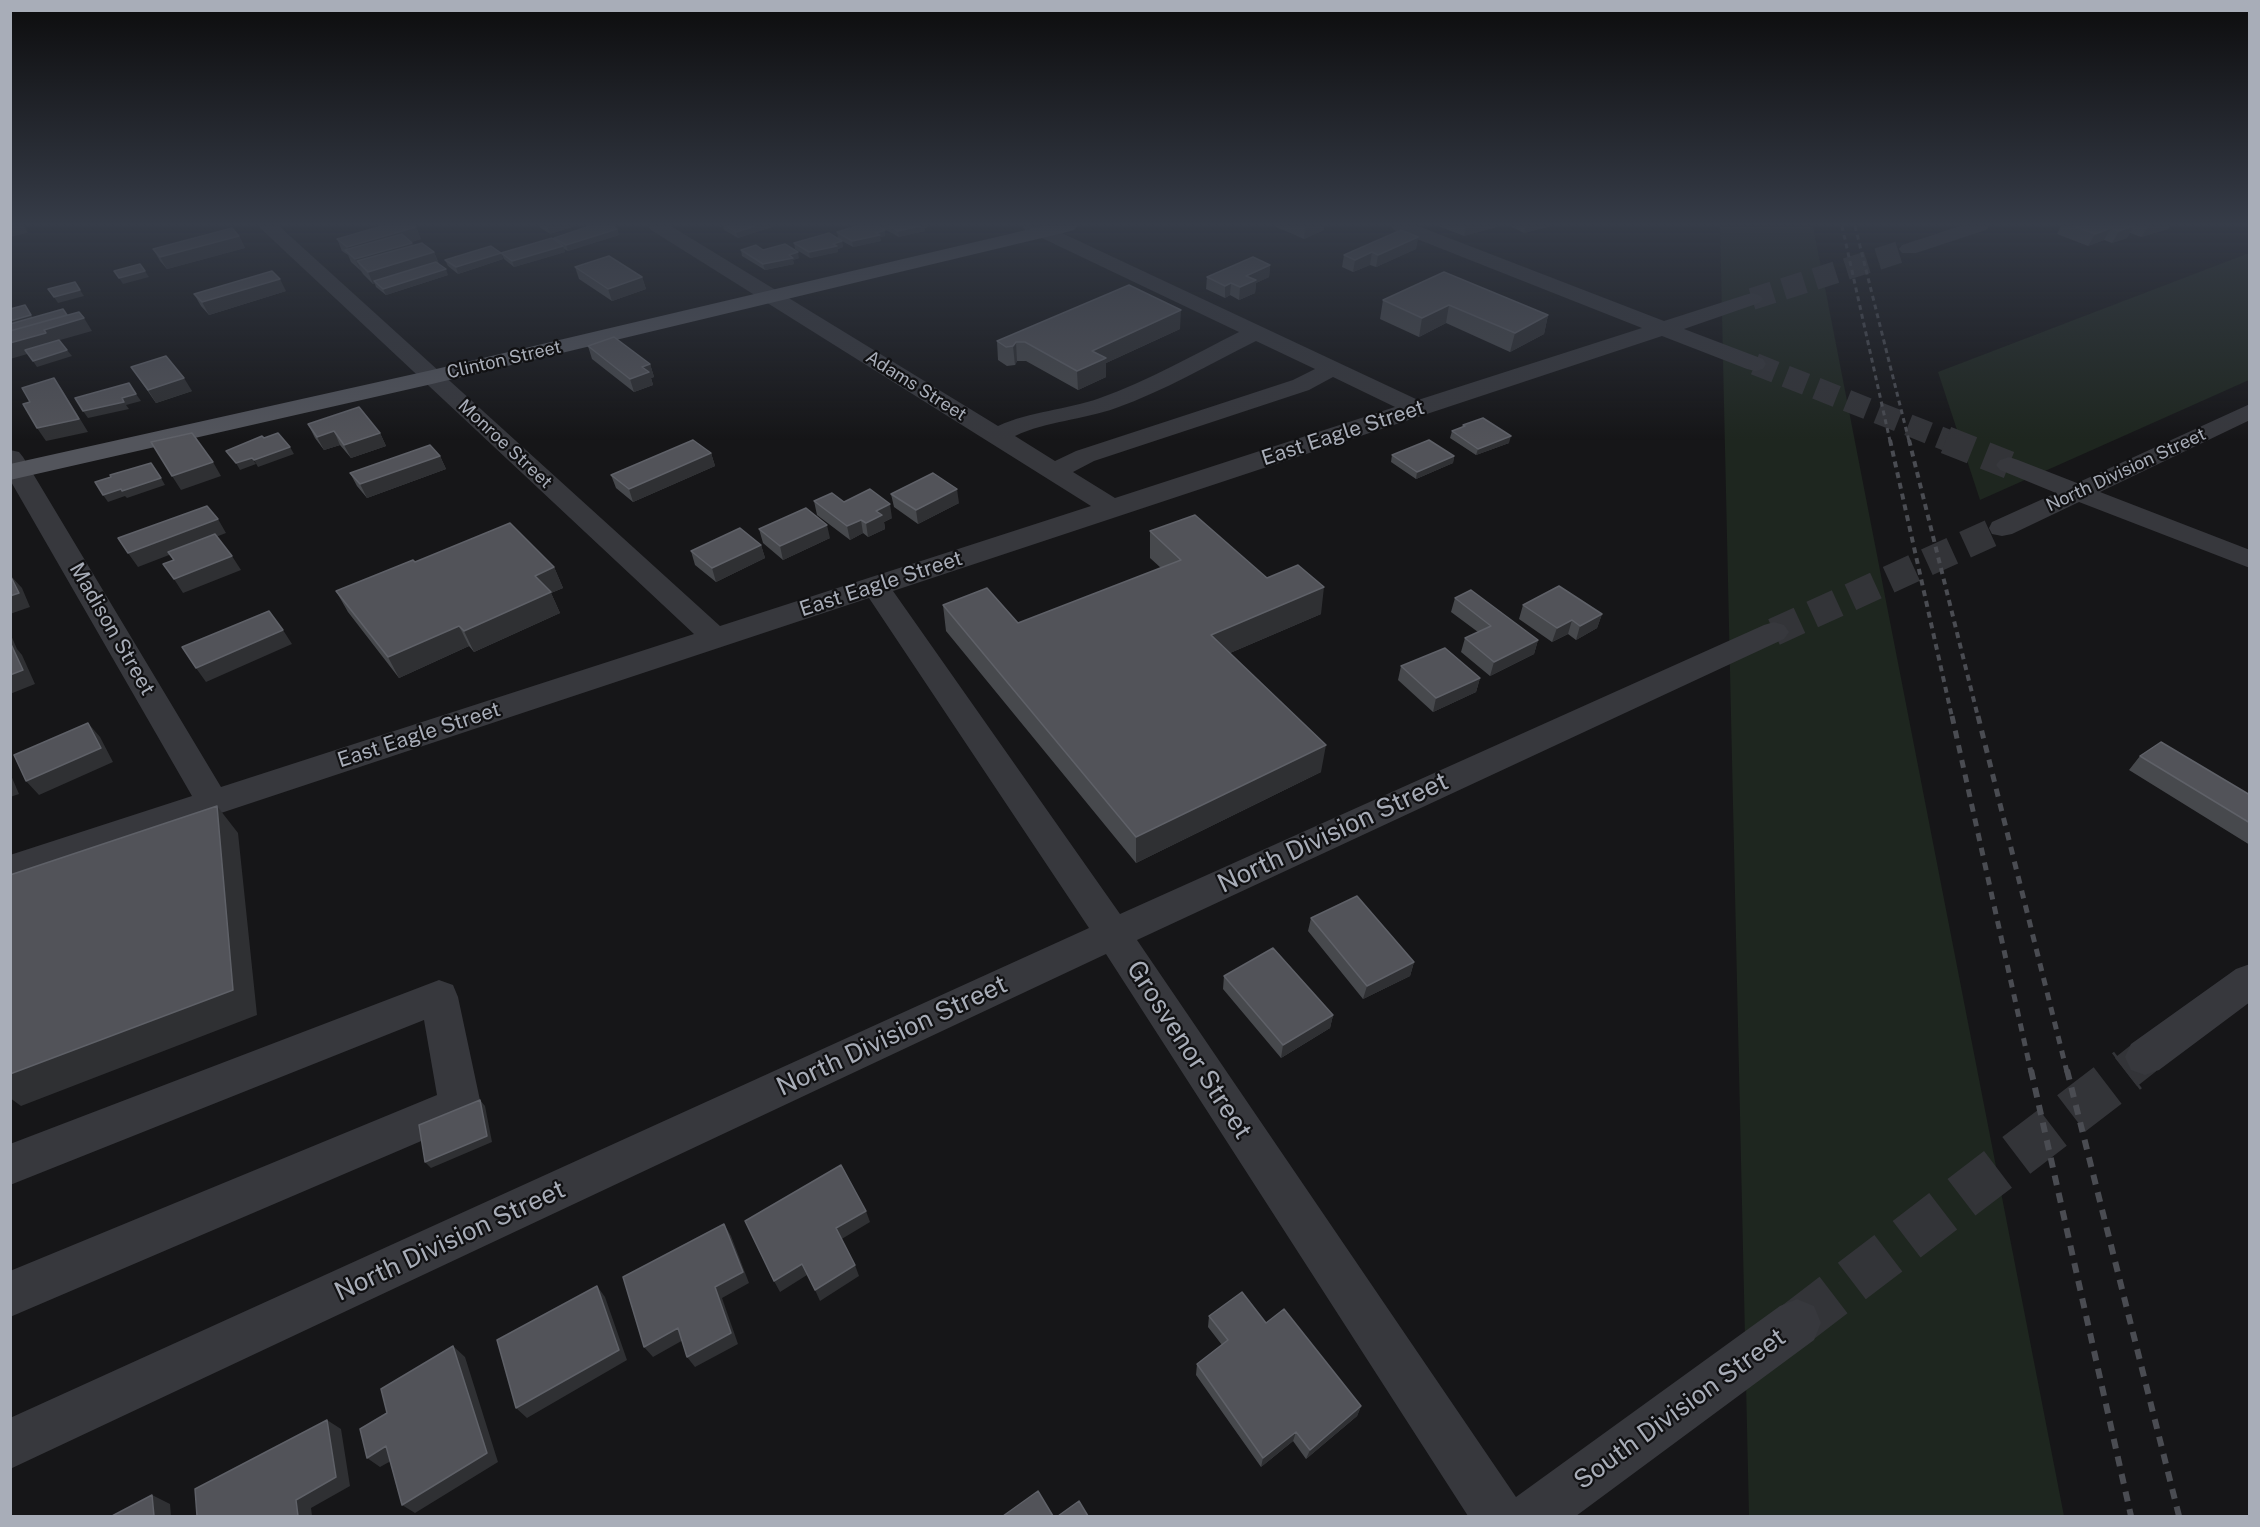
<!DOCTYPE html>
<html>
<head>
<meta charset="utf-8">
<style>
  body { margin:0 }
  #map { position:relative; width:2260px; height:1527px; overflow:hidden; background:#161618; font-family:"Public Sans",sans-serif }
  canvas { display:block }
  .frame { position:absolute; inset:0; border:12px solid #a8adb8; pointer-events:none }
</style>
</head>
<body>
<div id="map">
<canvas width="2260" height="1527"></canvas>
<div class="frame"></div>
</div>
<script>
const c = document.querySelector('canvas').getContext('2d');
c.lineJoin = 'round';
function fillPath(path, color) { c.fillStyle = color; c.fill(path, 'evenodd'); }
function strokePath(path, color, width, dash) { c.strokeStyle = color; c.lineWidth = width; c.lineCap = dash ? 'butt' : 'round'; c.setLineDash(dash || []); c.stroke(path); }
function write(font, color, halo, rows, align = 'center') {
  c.font = font + ' "Public Sans",sans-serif'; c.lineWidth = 4.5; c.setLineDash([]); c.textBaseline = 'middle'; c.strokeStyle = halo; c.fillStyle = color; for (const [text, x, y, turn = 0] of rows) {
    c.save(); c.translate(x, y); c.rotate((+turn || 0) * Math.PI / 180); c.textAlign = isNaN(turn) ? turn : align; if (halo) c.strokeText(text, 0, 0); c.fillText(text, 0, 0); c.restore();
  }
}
const green = new Path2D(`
  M1720,226H1813L2064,1516H1749Z
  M2249,253V380L1980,500L1938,372Z`);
const minorTunnelFar3 = new Path2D(`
  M1752,299L1909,249
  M1755,364L1949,441`);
const minorTunnelFar2 = new Path2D(`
  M1946,440L2009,465
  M1774,632L2002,528`);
const minorTunnelFar1 = new Path2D(`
  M2126,1072L2145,1057`);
const minorTunnel = new Path2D(`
  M1797,1323L2128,1070`);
const minor = new Path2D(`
  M258,226H279L720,626L1091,506L651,230L648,226H671L998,426C1031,411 1066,410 1100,398C1148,381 1193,355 1239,332L1025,230L1022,226H1047L1418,400L1642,328L1394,230L1391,226H1418L1664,321L1745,295L1752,293L1759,295L1763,299L1759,303L1684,329L1763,359L1766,364L1763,369L1755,371L1747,369L1662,336L893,591L1120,914L1764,625L1774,622L1784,625L1789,632L1784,639L1137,940L1516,1497L1780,1306L1797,1299L1814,1306L1821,1323L1814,1340L1576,1516H1468L1106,954L10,1469V1418L1089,928L869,598L10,883V855L192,796L10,480V450L19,452L23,457L221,787L694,634ZM1256,341L1315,369L1293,380L1076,451L1055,461L1015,436C1047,421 1082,420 1116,408C1164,391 1210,364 1256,341ZM1333,377L1395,407L1115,498L1073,472L1094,461L1309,390Z
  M1960,226H1989L1986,230L1916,253H1902L1899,249L1902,245Z
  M2250,404V420L2100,492L2250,550V568L2079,502L2012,534L2002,536L1992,534L1989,528L1992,522L2056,493L2000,470L1996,465L2000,460L2009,457L2018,460L2077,483Z
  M2250,964V1002L2159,1070L2145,1075L2131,1070L2125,1057L2131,1044L2236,969Z
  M439,980L453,985L458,997L481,1105L475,1118L10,1317V1271L437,1095L424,1020L10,1185V1144Z`);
const major = new Path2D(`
  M1043,226H1077L1074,230L1067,232L432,384L10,480V464L432,370Z`);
const railFar3 = new Path2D(`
  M1842,226L1890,441
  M1855,226L1909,441`);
const railFar2 = new Path2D(`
  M1890,440L1952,717
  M1909,440L1978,717`);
const railFar1 = new Path2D(`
  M1952,716L2031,1072
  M1978,716L2067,1072`);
const rail = new Path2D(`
  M2031,1070L2131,1516
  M2067,1070L2179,1516`);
const wall = new Path2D(`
  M538,226H575L550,234Z
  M717,226H775L738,238L724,230L723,226L720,227Z
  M882,226H929L925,228V231L899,237L882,228Z
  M1274,226H1324V230L1304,239Z
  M1438,226H1500L1464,236Z
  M1510,226H1551L1524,233Z
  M2061,226H2169L2168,229L2141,237L2130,233L2127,238L2112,243L2104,240L2088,246L2057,234Z
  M416,227L421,239L411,242L413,245L434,252L439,264L448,275L386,295L376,287L375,284H373L363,274L361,271L351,262L348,255L342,251L337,239Z
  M617,229L619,235L568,251L564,249L565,252L514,267L504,259L501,253L554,240V238Z
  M885,230V236L880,237L881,241L853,247L842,241L843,247L838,249V252L810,258L795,249L794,243L838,238L837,232Z
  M239,236L245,248L167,269L160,261L153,249Z
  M1418,237L1416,249L1376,267L1370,265L1353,272L1342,267L1344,255Z
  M741,250H763L799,258L793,260L794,264L765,270L742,256Z
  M501,253L503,259L458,274L448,266L445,260Z
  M1270,265L1269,277L1256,283L1255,293L1239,300L1230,295L1225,298L1206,289L1207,277Z
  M575,267L642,277L646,289L612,301L579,279Z
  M1444,272L1548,315L1544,334L1510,352L1446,323L1419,337L1380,319L1383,300Z
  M286,291L209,315L201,306L194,294Z
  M1180,329L1106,363V377L1078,390L1026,361H1017L1015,365L1007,366L998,360L997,341Z
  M588,346L650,364L654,377L651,378L653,385L634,392L592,359Z
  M131,367L192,391L156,403Z
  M308,424L380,433L386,446L351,458L340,445L324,450L315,438Z
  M1463,425L1509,443L1476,455L1450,438L1452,431L1463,427Z
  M711,453L715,466L633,502L616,488L611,475Z
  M1392,455L1454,456L1453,463L1416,479L1391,462Z
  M440,456L446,469L367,498L357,486L350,473Z
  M891,494L959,503L918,524L894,507Z
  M814,501L844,502L892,518L884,522L885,529L868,537L863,533L850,540L817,515Z
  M759,529L830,538L783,560L763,543Z
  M1150,531L1267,578L1321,614L1230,653L1321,772L1136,863L946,631L943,605L1018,623L1161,568L1150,558Z
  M761,545L765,558L716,582L695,565L691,551Z
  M415,562L554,567L563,588L551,593L560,613L474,652L469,646L399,678L348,612L336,591Z
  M1455,598L1538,640L1534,654L1490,676L1461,652L1465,638L1478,632L1451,612Z
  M1523,605L1602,614L1597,628L1576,640L1568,634L1552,642L1519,619Z
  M1401,666L1480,678L1476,692L1433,712L1398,680Z
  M2140,756L2250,795V845L2129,770Z
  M1311,918L1414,962L1410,976L1363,999L1308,931Z
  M1224,976L1333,1015L1330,1028L1281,1058L1223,989Z
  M1209,1316L1266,1323L1361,1406L1357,1416L1306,1459L1293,1441L1261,1467L1196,1375L1197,1364L1222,1345L1208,1327Z`);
const shadedWall = new Path2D(`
  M10,226H24L28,233L10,237Z
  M547,226H575L550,234Z
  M755,226H775L738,238L736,232Z
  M920,226H929L925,228V231L899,237L898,231Z
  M1307,226H1324V230L1304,239L1305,227Z
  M1466,226H1500L1464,236Z
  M1526,226H1551L1524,233Z
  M2134,226L2127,238L2112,243L2119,231Z
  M2148,226H2169L2168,229L2141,237Z
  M416,227L421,239L355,259L350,255L347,247Z
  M2111,228L2104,240L2088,246L2095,234Z
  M617,229L619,235L568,251L566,245Z
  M885,230V236L880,237L881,241L853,247L852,241Z
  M239,236L245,248L167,269L160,257Z
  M1418,237L1416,249L1376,267L1378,255Z
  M842,241L843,247L838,249V252L810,258L809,252Z
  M412,243L417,255L357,261L361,271L355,259Z
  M563,246L565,252L514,267L512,261Z
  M434,252L439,265L374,281L375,284H373L368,272Z
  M798,252L799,258L793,260L794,264L765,270L763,264Z
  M1372,252L1370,265L1353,272L1355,260Z
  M501,253L503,259L458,274L456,267Z
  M1270,265L1269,277L1256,283L1255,293L1239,300L1240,287L1246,276Z
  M446,269L448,275L386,295L383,289Z
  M145,271L149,277L123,284L119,278Z
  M642,277L646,289L612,301L608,289Z
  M280,279L286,291L209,315L202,302Z
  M1231,283L1230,295L1225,298V286Z
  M80,290L84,296L58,303L54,297Z
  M1449,305L1446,323L1419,337L1422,318Z
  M1181,310L1180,329L1106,363V377L1078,390L1077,371L1092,351Z
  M31,315L36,321L10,328V321Z
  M1548,315L1544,334L1510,352L1515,333Z
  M84,318L92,331L53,342L55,346L10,359V334Z
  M1016,342L1017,361L1015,365L1013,346Z
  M67,350L72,356L37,367L33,361Z
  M650,364L654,377L651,378L653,385L634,392L630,379L642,367Z
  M54,378L63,391L88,432L46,441L37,428Z
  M184,378L192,391L156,403L148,390Z
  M136,394L141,401L126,405L129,409L88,418L83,411Z
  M334,431L340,445L324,450L317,437Z
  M380,433L386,446L351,458L344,445Z
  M1511,436L1509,443L1476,455L1478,449Z
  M290,447L294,454L258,467L254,460Z
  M711,453L715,466L633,502L629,489Z
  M440,456L446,469L367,498L360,484Z
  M1454,456L1453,463L1416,479L1417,472Z
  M252,458L256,464L240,470L236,463Z
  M213,462L221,476L181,490L172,476Z
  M161,478L165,485L127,498L125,496L108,502L103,495L121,489Z
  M957,489L959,503L918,524L916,510Z
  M890,504L892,518L884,522L885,529L868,537L866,523L876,511Z
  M218,519L226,533L138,567L128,553Z
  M861,520L863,533L850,540L847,526Z
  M827,525L830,538L783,560L780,546Z
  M761,545L765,558L716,582L712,568Z
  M232,556L241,570L183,593L174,579Z
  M554,567L563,588L551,593L560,613L474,652L464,631L535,576Z
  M10,575L22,588L30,607L10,614Z
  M1324,587L1321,614L1209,662L1211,635Z
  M1602,614L1597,628L1576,640L1580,626Z
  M1572,620L1568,634L1552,642L1557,628Z
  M459,626L469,646L399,678L388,657Z
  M283,630L292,644L206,682L196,668Z
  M10,633L17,649L22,655L35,684L10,694Z
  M1538,640L1534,654L1490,676L1494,662Z
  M1480,678L1476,692L1433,712L1436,698Z
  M88,723L100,737L113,762L39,795L26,781Z
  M1326,745L1321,772L1136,863V837Z
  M10,773L19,794L10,797Z
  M217,806L238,833L257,1015L21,1106L10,1098V1074Z
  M1414,962L1410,976L1363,999L1367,986Z
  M1333,1015L1330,1028L1281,1058L1283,1045Z
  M480,1100L485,1106L492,1142L431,1168L425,1162Z
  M866,1211L870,1222L840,1240L836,1228Z
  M724,1224L731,1236L749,1283L722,1298L738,1344L695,1367L687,1357L715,1287Z
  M802,1264L807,1275L780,1292L774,1281Z
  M855,1265L859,1276L820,1301L815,1290Z
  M597,1286L605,1297L627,1360L527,1418L516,1408Z
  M678,1328L685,1339L653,1357L644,1347Z
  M453,1346L465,1357L498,1462L415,1513L402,1505Z
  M1361,1406L1357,1416L1306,1459L1310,1450Z
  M327,1420L341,1429L350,1486L311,1508L312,1516H298L296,1500Z
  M1296,1432L1293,1441L1261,1467L1263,1458Z
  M386,1446L400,1456L380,1467L367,1458Z
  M152,1495L170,1504L171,1516H154Z`);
const building = new Path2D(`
  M382,226H414L416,227L347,247L337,239Z
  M590,226H613L617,229L566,245L554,238Z
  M727,226H755L736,232Z
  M857,226H878L885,230L876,233L880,235L852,241L837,232Z
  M889,226H920L898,231Z
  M2074,226H2133L2119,231L2111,228L2095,234Z
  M232,228L239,236L160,257L153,249Z
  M1401,230L1418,237L1378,255L1372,252L1355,260L1344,255Z
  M829,233L842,241L833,244L837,246L809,252L794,243Z
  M402,234L412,243L355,259L345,250Z
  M552,238L563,246L512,261L501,253Z
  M422,243L434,252L368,272L357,261Z
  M785,244L798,252L789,255L793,258L763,264L741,250L756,245L763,250Z
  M491,246L501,253L456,267L445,260Z
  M609,256L642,277L608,289L575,267Z
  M1253,257L1270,265L1246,276L1256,280L1240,287L1231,283L1225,286L1207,277Z
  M436,262L446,269L383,289L374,281Z
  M140,264L145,271L119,278L114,271Z
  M272,271L280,279L202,302L194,294Z
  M1444,272L1548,315L1515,333L1449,305L1422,318L1383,300Z
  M75,282L80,290L54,297L48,289Z
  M1129,285L1181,310L1092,351L1106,358L1077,371L1025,342H1016L1013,346L1006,347L997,341Z
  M25,305L31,315L10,321V309Z
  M63,309L67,315L10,331V324Z
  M79,312L84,318L44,330L46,333L10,343V331Z
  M614,337L650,364L642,367L649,372L630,379L588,346Z
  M59,340L67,350L33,361L25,350Z
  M166,356L184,378L148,390L131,367Z
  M54,378L79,419L37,428L23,404L30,402L22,388Z
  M129,383L136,394L122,398L124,402L83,411L75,398Z
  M359,407L380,433L344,445L334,431L317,437L308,424Z
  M1483,418L1511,436L1478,449L1452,431L1465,426L1463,425Z
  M192,433L213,462L172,476L151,442Z
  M278,433L290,447L254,460L252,458L236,463L226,451L262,436L264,438Z
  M693,440L711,453L629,489L611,475Z
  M1429,440L1454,456L1417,472L1392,455Z
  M430,445L440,456L360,484L350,473Z
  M151,463L161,478L122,491L121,489L103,495L95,482L111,477L110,475Z
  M933,473L957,489L916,510L891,494Z
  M870,489L890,504L876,511L882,515L866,523L861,520L847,526L814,501L832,493L844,502Z
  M207,506L218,519L128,553L118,538Z
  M806,508L827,525L780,546L759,529Z
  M1195,515L1267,578L1298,565L1324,587L1211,635L1326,745L1136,837L943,605L987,588L1018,623L1181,560L1150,531Z
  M510,523L554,567L535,576L551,592L464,631L459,626L388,657L336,591L413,560L415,562Z
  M740,528L761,545L712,568L691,551Z
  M215,534L232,556L174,579L163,564L174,560L168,552Z
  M10,575L19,593L10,596Z
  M1559,586L1602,614L1580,626L1572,620L1557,628L1523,605Z
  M1471,590L1538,640L1494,662L1465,638L1491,626L1455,598Z
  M269,611L283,630L196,668L182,647Z
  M10,642L23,670L10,675Z
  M1445,648L1480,678L1436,698L1401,666Z
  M88,723L101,748L26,781L14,755Z
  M2161,742L2250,795V823L2140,756Z
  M217,806L233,990L10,1074V875Z
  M1357,896L1414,962L1367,986L1311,918Z
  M1273,948L1333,1015L1283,1045L1224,976Z
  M480,1100L487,1136L425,1162L419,1125Z
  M841,1165L866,1211L836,1228L855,1265L815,1290L802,1264L774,1281L745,1221Z
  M724,1224L743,1272L715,1287L731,1333L687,1357L678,1328L644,1347L623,1277Z
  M597,1286L619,1350L516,1408L497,1340Z
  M1242,1292L1266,1323L1284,1309L1361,1406L1310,1450L1296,1432L1263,1458L1197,1364L1228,1340L1209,1316Z
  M453,1346L487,1453L402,1505L386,1446L367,1458L360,1429L387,1413L381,1389Z
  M327,1420L336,1477L296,1500L298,1516H197L195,1489Z
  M1038,1491L1053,1516H1003Z
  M152,1495L154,1516H112Z
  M1079,1501L1088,1516H1058Z`);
const farStreetnames = [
  ["Clinton Street",504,360,-13],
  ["Adams Street",916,386,32],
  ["Monroe Street",505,444,43],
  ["North Division Street",2126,470,-25]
];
const streetNames = [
  ["East Eagle Street",1343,433,-18],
  ["East Eagle Street",881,584,-18],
  ["Madison Street",112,629,60],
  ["East Eagle Street",419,735,-18]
];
const nearStreetnames = [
  ["North Division Street",1333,833,-25],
  ["North Division Street",892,1036,-25],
  ["Grosvenor Street",1189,1050,57],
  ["North Division Street",450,1241,-25],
  ["South Division Street",1680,1409,-36]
];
fillPath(green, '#1e261f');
strokePath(minorTunnelFar3, '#333438', 22, [22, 11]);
strokePath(minorTunnelFar2, '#333438', 28, [28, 14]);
strokePath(minorTunnelFar1, '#333438', 36, [36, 18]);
strokePath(minorTunnel, '#333438', 46, [46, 23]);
fillPath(minor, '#37383d');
fillPath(major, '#53555c');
strokePath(railFar3, '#4a4c52', 3, [5, 4]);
strokePath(railFar2, '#4a4c52', 4, [6, 5]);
strokePath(railFar1, '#4a4c52', 5, [8, 7]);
strokePath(rail, '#4a4c52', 6, [10, 8]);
fillPath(wall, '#47494d');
fillPath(shadedWall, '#2f3033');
fillPath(building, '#525359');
strokePath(building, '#5f6168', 1.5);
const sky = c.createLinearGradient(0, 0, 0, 440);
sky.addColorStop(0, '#0c0c0d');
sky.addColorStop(0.51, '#363c48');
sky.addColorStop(1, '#363c4800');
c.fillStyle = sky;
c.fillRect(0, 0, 2260, 440);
write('18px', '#a8adb8', '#111113', farStreetnames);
write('21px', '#a8adb8', '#111113', streetNames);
write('26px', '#a8adb8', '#111113', nearStreetnames);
</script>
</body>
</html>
